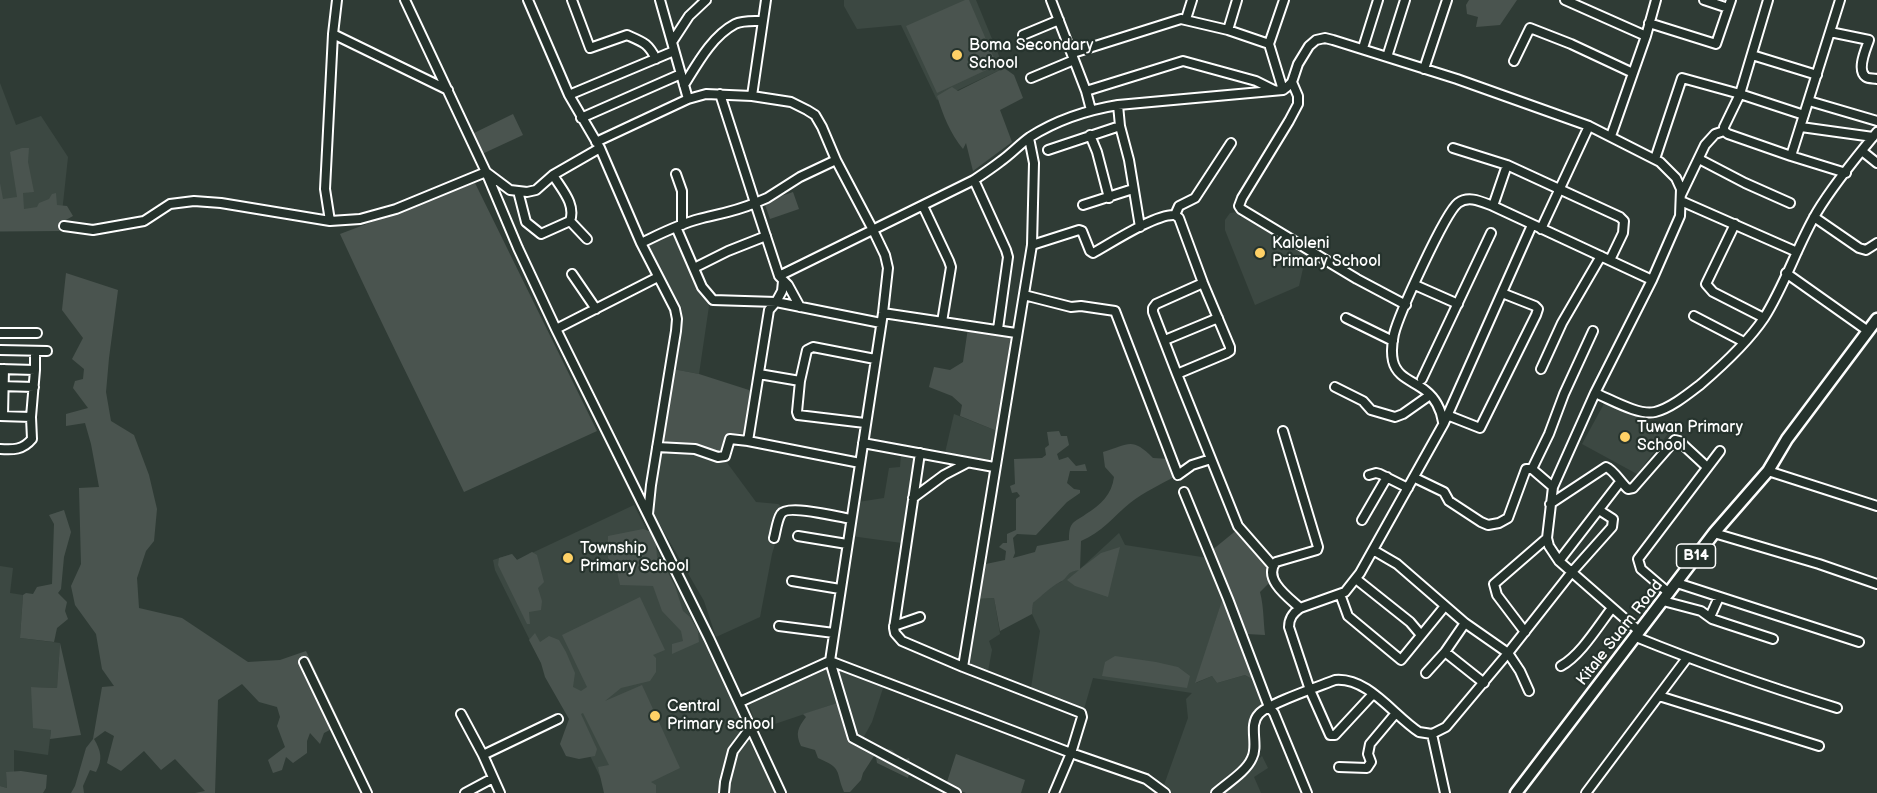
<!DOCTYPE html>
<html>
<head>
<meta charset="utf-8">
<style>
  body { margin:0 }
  canvas { display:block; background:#2f3b35 }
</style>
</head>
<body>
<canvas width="1877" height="793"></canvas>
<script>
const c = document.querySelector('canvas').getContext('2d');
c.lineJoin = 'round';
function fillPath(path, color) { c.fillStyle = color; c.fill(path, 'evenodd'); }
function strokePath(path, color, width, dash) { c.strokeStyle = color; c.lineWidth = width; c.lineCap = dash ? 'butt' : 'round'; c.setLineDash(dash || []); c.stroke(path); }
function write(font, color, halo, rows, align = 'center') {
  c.font = font + ' "Balsamiq Sans",sans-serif'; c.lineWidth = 4.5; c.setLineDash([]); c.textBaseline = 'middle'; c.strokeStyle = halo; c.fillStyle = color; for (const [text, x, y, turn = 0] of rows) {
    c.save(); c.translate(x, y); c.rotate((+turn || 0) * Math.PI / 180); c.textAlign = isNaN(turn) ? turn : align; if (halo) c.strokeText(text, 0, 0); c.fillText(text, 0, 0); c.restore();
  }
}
const built = new Path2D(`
  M844,0H976L1004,68L937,100L901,25L857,29L844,6Z
  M0,83L16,125L41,116L68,157L60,231L0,232Z
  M1237,212L1240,217H1244L1245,214L1307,251L1299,286L1255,305L1225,230V220L1230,213Z
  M675,230L709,306L699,374L673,369L682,309L647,243Z
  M1605,402L1670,431L1637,474L1582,444Z
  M954,414L997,431L992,464L945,453Z
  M659,449L692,452L725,460L756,502L778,504L791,512L782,521L772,554L760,617L716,637L704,601L653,513L654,484Z
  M901,455L916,458L902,543L851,536L858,502L884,498L889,468L900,467Z
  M634,505L703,640L745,727L727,751L721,793H608L565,704L562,705L495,570L493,560L512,554L517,560Z
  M1119,533L1125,545L1208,558L1224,594L1196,683L1212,676L1217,683L1245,675L1257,682L1264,703L1257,710L1252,754L1211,793H1170L1164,785L1188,718L1186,699L1192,693L1093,678L1084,709L1031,688L1040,631L1032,614L1033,603L1054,584L1061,582L1069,572L1080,569Z
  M0,566L13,568L10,593L23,595L20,638L60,643L57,688L31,687L51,730L48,755L14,750V772H6L7,788L0,786Z
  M994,598L1000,634L989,641L992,650L988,671L967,664L977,599Z
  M827,668L837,703L757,730L749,704L781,686Z
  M836,669L884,685L872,722L862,740L854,736Z
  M749,740L775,793H727V779L735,756Z
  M1262,756L1268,768L1254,777L1261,793H1224Z`);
const green = new Path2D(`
  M965,0H969L997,65L937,93L906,26Z
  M1469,0H1517L1500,25L1476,27L1478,17L1467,14L1466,5Z
  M1004,68L1014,75L1023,98L1000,110L1012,142L973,171L966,143L963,149C950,133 943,115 937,96L952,87L958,91Z
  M513,114L523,135L482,154L472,134Z
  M22,148H29L28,162L34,192L23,193L24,209L37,207L39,203L49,199L52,194L56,193L57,205L67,206L73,216L64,221L60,231H0V183L3,199L17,197L10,152Z
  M475,183L597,431L464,492C423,406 380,321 340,234Z
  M793,192L799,209L770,219L764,202Z
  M66,273L118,290L109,358L106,392L111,421L134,435L149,475L157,509L154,541L146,551L137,578L139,608L182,618L248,662L280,660L306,651L341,724L324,733L320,744L310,733L307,741V753L293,763L286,757L282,770L273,773L268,760L285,747L277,726L280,717L277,707L259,702L242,684L218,700L215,793H195L205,791L175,759L161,770L144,751L121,771L107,763L114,736L105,731L94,739C101,751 103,759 96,772L90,770L83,786L84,793H71L75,786L86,748L93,739L102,687L114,686L102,669L96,634L75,605L71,586L81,564L79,488L99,487L91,444L85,423L66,426V414L88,408L73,388L75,381L83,379L84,369L72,359L83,338L62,310Z
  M968,328L1011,337L997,431L960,416L962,405L952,396L929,387L934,367L950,370L963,362Z
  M673,369L699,374L752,391L745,434L731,433L722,455L664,442Z
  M1059,431L1061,436H1067L1069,445L1057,454L1059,460L1068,457L1076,466L1085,464L1087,471H1070L1067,483L1074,489L1080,490V493L1067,502L1036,535L1017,534L1013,538L1015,553L1013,558L1035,552L1037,546L1069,540C1069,534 1069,526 1074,522C1077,519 1083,517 1086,514C1101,505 1112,494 1114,477L1105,467L1103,452C1129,445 1131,436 1153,458L1169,459L1176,476C1161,484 1144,492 1130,503C1114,516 1101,533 1081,541L1080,569L1101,553L1120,547L1108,597L1075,586L1067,580L1079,570C1065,572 1069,578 1060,582C1050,587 1042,596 1033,603L1032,614L1000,631L994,598L977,599L981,565L1005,560L1006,551L999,547L1003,543H1007V534L1016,530V499L1020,496L1017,492L1012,493L1010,486L1015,484L1014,459L1042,458L1046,455L1045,448L1049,445L1047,432Z
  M64,510L71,532L64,557L61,589L58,593L67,602L65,611L68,619L57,628L54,642L20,638L23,595L26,593L33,594L37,587L52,584L54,524L49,515Z
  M643,529L652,532L656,544L657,557L664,565L675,586L683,611L690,617L698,631L699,642L672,654V644L683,641L681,631L662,611L653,586L620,585L616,567L608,558V536Z
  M1238,529L1267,564L1271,581L1260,592C1264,608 1263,619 1265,635L1247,634L1243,630L1211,551Z
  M532,552L537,555L544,582L538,588L542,601L541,610L529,612L530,624H527L498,565L499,558L512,554L517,560Z
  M1224,594L1257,682L1245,675L1217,683L1212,676L1195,683Z
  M640,597L665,650L653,655L656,658V672L650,681L621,688L605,701L642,685L680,768L651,782L656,785V793H604L598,767L609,765L583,713L581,714L597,749L595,756L579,759L566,756L560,744L569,719L545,677L541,663L529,640L535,633L540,642L549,636L559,640L566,652L575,673L573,687L581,691L587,687L562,635Z
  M60,643L81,735L50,739L51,730L33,728L31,687L57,688Z
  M1115,656L1156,662L1178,667L1190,676L1187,688L1102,676L1105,662Z
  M837,703L850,739L871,741L874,756L863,773L861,780L850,792H844C835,770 843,769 818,758L815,750L801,746C795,733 798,728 806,717L803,714Z
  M882,748L892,750L902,760L909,758L911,766L908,778L877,763L876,757Z
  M956,754L1025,780L1021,793H966L946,785Z
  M21,771L47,775L46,788L43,793H0V786L7,788L6,772Z`);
const minor = new Path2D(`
  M337,0L333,34L448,90
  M405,0L486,172L518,248L556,329L709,638L781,793
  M528,0L569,95L600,148L641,243L675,309L677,319L676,331L651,485L648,514
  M572,0L590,48L627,35C643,42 648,43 656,59
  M660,0L688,99
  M1051,0L1086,91L1091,110
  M1565,0L1646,36
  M1704,0L1728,8
  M1186,19L1192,0
  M1649,23L1716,44L1731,0
  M1228,30L1269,44L1283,90
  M1830,32L1869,40C1866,49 1856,70 1866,77C1869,79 1874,78 1877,79
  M1023,35L1059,20
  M672,42L689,16L706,0
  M1269,44L1284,0
  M1363,48L1378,0
  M1073,53L1181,19L1228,30L1237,0
  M1752,55L1817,75
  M1387,57L1405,0
  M1514,61L1530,28L1571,44L1633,73
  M1424,69L1447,0
  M1031,78L1074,60
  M1292,82L1298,96V104L1289,121L1242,198L1239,206L1241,209L1357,279L1406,305
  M684,85C697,64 712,36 735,24C743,20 753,21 762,21
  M1086,91L1183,61L1256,81L1274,90
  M569,95L674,51
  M752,96L766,0
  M1809,101L1877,121
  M1118,105L1120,126L1129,160L1140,227
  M581,118L681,74
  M1801,127L1873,137
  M1724,131V127L1740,94L1768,0
  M1724,131L1728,134L1791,156L1846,173
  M1090,135L1097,152L1109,198
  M1611,136L1646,36L1656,0
  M1029,138L1034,163L1032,245L963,667L1081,713L1082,717L1071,753L1054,793
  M596,142L688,99L706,94L752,96L791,102L807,110L815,115L822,127L836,160L873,230L885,255L888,268L883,313L830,661L853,738L956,793
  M1453,148L1507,165
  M1048,150L1120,126
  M1862,151L1877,163
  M1791,156L1840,0
  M1655,159L1682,78L1740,94L1804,115
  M1699,159L1745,183L1790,203
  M676,174L682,191V225
  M974,180L1006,250L1008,257L998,329
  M518,191L526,222L541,234L570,221C576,204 562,190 553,175
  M1681,195L1705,145L1715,134L1724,131
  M1681,201L1797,252
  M1083,205L1133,189
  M923,206L949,261L951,267L942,322
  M1493,206L1507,165L1620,217L1624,221L1623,233L1610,260
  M1175,215L1179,206L1195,198L1231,143
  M1814,217L1859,248L1866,250L1877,243
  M330,221L325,189L333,34
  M570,221L587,239
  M1735,224L1706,284L1713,292L1764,318
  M64,226L93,230L144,221L170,204L194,201L221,203L330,221L360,219L396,209L486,172L510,190L527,192L536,190L553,175L600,148
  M676,227L702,287L713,300L776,302L782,291L783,281
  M1541,229L1589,126
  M641,243C660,234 679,224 699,219C719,214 737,211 755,203L720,94
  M1032,245L1079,230L1082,231L1090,251L1093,253C1111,243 1157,213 1175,215L1179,218L1203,283L1230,347V351L1227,353L1177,374L1153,312V308L1156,304L1203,283
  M694,268L728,251L766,236
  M1786,273L1868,331
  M572,274L596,309
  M779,276L974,180C983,174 992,168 1001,161C1011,154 1020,144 1030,137C1057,120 1087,110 1118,105L1283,90L1287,87L1292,82L1298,64L1309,46L1316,40L1325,38L1333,40L1457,79L1589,126L1660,162L1676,178L1681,189L1680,216L1652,280L1595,393L1553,487L1547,538L1549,546L1559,561L1639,631
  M1415,285L1458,304
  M1024,295L1071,307L1081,306L1115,311L1178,475L1192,465L1211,459
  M800,307L788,285L779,276L755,203L767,198L800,177L836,160
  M883,313L1016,333
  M1694,316L1744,342
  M1346,318L1393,341
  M556,329L658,277
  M0,333H37
  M1165,340L1218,318
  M0,350L47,351
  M0,369L35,370L31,417L32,439C23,450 13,450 0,449
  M1541,369L1562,323L1601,256
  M35,370V352
  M759,374L800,381
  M1177,374L1238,526L1273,566
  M1422,379L1491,233
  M0,386L34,387
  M1335,387L1363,401L1371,410L1395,417L1403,414L1430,395
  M1595,393C1610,399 1639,416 1655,412C1671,408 1688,394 1701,384C1723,365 1748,342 1764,318C1785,285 1797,246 1817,212C1833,185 1857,156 1877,132
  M1447,415L1480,428L1536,315L1538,309L1535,306L1502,293
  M0,416L31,417
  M3,416L4,369
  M1443,422C1441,410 1436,399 1426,391C1414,381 1397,378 1393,361C1391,352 1392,343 1394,334C1399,314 1445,213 1458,203C1469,195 1482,202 1493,206L1652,280
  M865,423L798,415L797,412L800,381L807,350L813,347L875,359
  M1283,431L1318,547L1317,550L1276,562C1262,579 1289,598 1300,608
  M863,443L994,467
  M657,447L695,449L718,457L725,456L730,439L748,441
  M920,453L894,628L895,633L902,641L963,667
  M860,463L748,441L769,310L776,302L881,323
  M1532,469L1549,434L1564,394L1593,331
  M1768,471L1877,506
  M1369,475L1376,473L1380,474L1408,488
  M1415,478L1444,492L1449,501L1481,522L1488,525L1499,523L1508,518L1526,469H1532L1553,487
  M1184,492L1228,599L1269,707L1274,713L1307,793
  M913,498L944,475L967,463
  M1550,504L1606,467C1614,470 1621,483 1628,489L1633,488L1675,440L1679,441L1707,467
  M1362,520L1387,477
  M1714,533L1819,564L1877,584
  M798,536L847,544
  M774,538C776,531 777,520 781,514C787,504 839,517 851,519
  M1373,550L1397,564L1465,623L1508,653L1520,671L1529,691
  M1559,561L1620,482
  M1356,579L1410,622L1421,635
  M792,581L840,589
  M1677,583L1859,642
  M1669,593L1641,569L1638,559L1720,451
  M1340,594L1348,616L1401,660L1445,606
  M1663,601L1701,611L1712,619L1727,624L1773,639
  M1710,617L1719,597
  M779,626L834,633
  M894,626L920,617
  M1525,632L1497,595L1494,584L1547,538
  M1636,637C1702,664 1769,687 1837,708
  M1445,652L1484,683
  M304,662L367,793
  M1561,666C1581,655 1598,626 1612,608
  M1426,673L1445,652L1465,623
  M1373,694L1335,735H1330L1310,690L1289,627C1289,618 1293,613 1300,608L1345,592L1360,573L1444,423L1532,225
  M1659,696L1819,746
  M740,702L830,661L1071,753L1146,779L1165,793
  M461,714L483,755L500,793
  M1432,734L1445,793
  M483,755L558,719
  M1339,767L1367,768L1371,762L1368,754L1370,744L1396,713
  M465,793L493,778
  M724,793L725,782L733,751L751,727
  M1216,793C1227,783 1246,772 1252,758C1259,745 1248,725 1259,714C1267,704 1320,686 1335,680C1368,677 1393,715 1419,732L1432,734L1446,727L1508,653L1571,573L1612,527L1613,519L1599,510
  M1586,793L1687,658`);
const highway = new Path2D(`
  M1516,793L1714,533L1768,471L1787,439L1877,319`);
const markers = [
  [957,55,6,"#ffd166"],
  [1260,253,6,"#ffd166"],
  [1625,437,6,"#ffd166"],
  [568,558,6,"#ffd166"],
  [655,716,6,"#ffd166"]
];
const shields = [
  [1696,556,39]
];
const shieldNames = [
  ["B14",1696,556]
];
const poiNames = [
  ["Boma Secondary",969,46],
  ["School",969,64],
  ["Kaloleni",1272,244],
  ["Primary School",1272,262],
  ["Tuwan Primary",1637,428],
  ["School",1637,446],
  ["Township",580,549],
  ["Primary School",580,567],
  ["Central",667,707],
  ["Primary school",667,725]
];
const streetNames = [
  ["Kitale Suam Road",1620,633,-52]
];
fillPath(built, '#3c4842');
fillPath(green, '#4a544f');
strokePath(minor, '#fff', 12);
strokePath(highway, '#fff', 15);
strokePath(minor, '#26332d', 8);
strokePath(highway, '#26332d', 10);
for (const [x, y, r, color] of markers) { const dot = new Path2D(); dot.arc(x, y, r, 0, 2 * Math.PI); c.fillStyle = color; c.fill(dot); strokePath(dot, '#26332d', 2); }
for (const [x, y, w] of shields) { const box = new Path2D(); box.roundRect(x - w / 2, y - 12, w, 24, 4.5); c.fillStyle = '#26332d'; c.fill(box); strokePath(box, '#fff', 1.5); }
write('bold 15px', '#fff', null, shieldNames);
write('16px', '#fff', '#26332d', poiNames, 'left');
write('16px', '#fff', '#26332d', streetNames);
</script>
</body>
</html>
